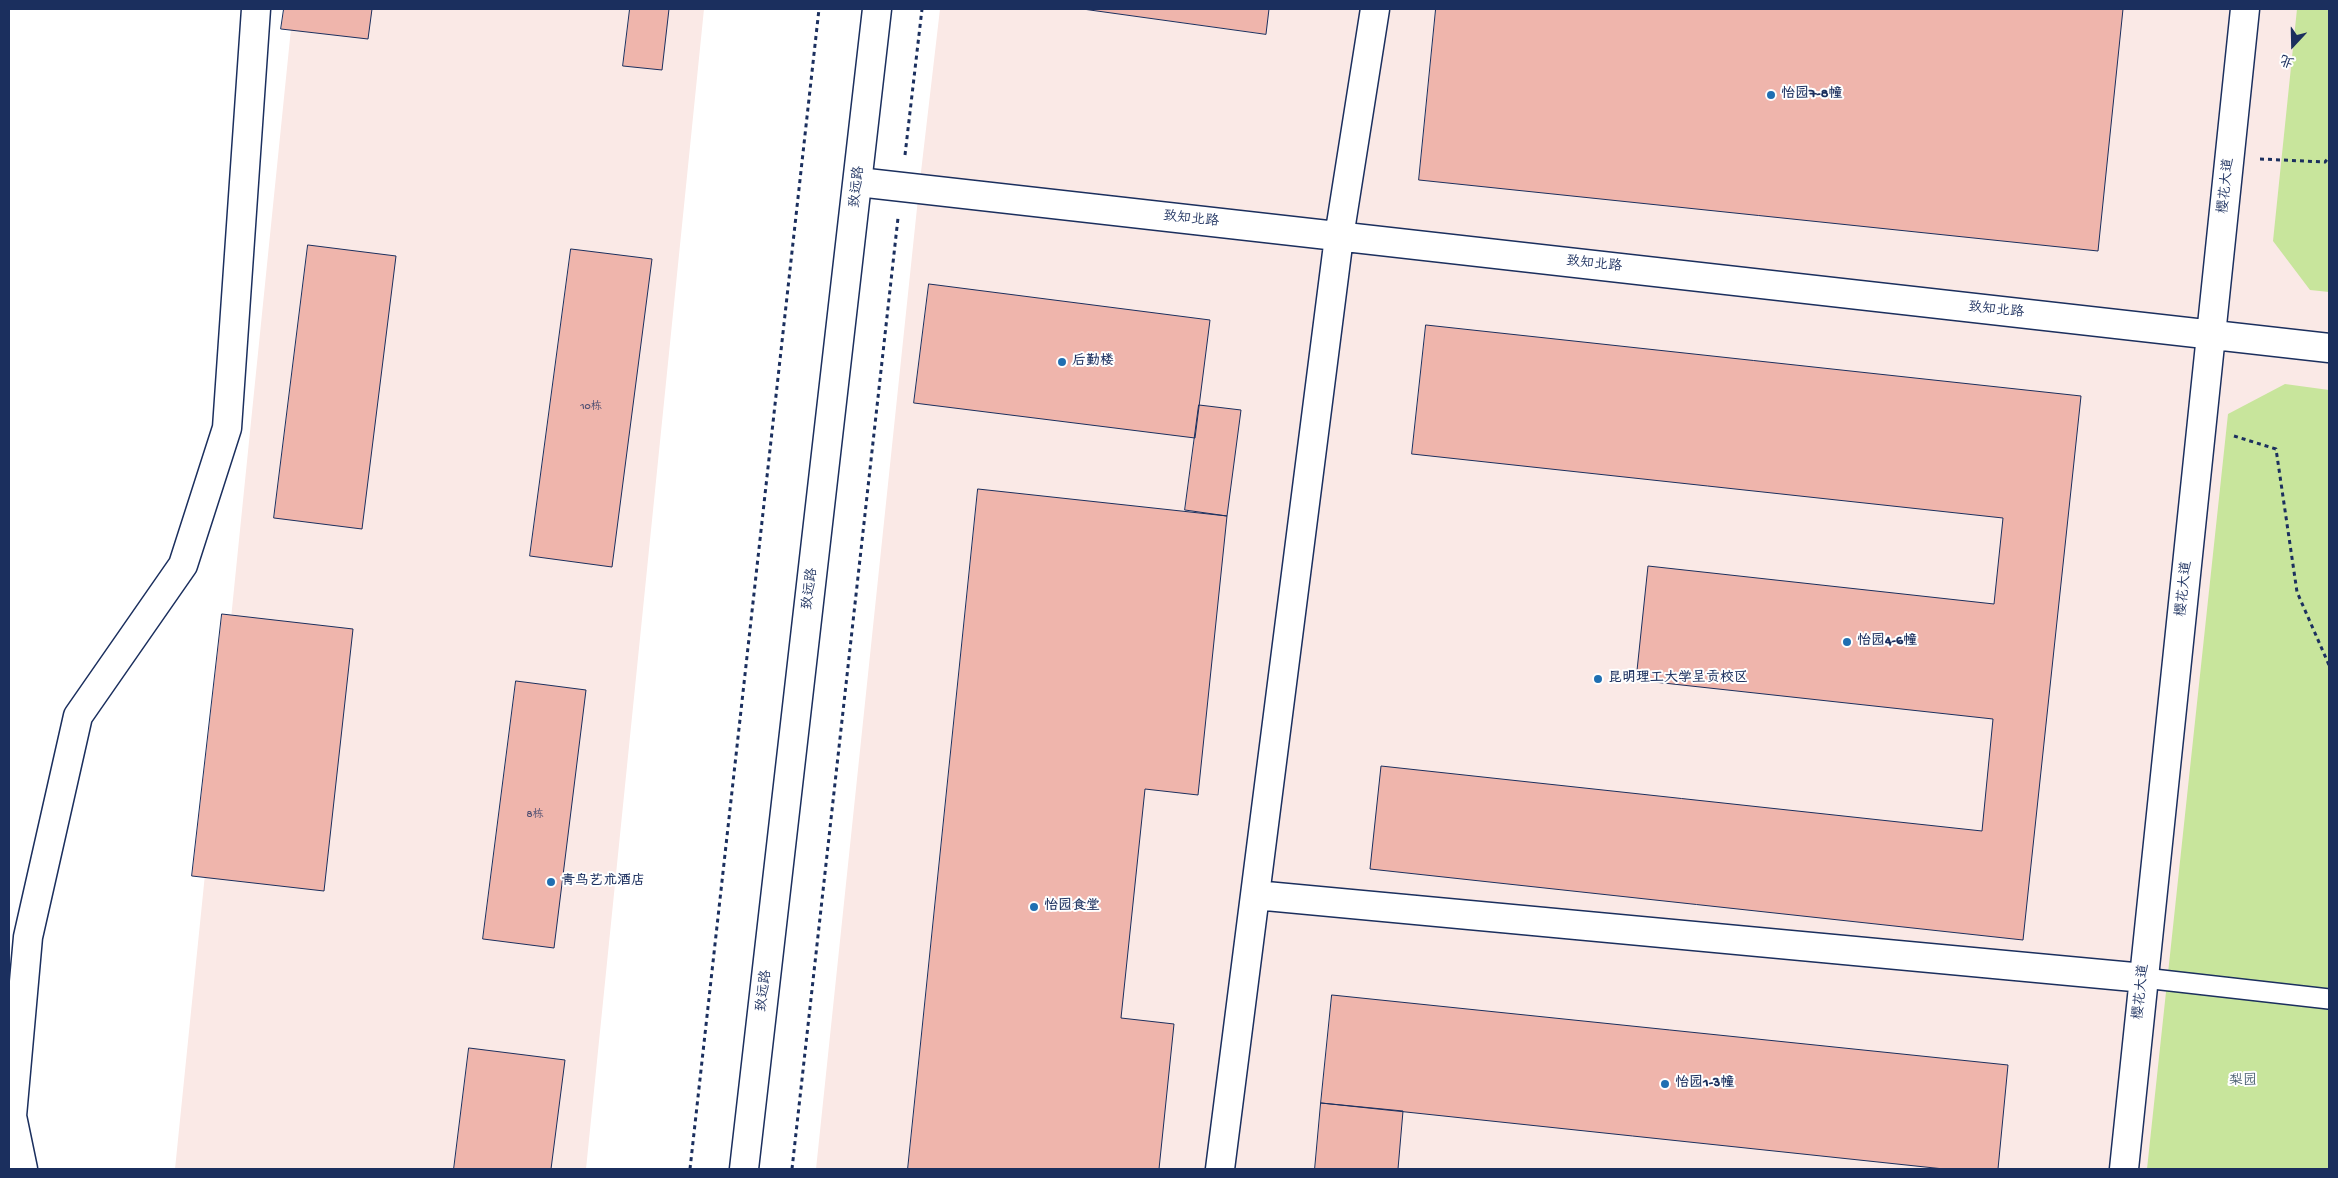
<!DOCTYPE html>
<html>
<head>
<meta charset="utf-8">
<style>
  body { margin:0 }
  #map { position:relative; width:2338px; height:1178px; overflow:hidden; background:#fff; font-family:"Gochi Hand","LXGW WenKai TC",sans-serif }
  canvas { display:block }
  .frame { position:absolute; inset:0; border:10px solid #1b2f5e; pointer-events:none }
  .north { position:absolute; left:2268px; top:20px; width:50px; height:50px; -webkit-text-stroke:4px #fff; paint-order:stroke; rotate:201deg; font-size:14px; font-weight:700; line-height:20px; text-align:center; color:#1b2f5e }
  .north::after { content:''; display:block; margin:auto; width:18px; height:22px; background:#1b2f5e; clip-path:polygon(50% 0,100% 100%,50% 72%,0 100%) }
</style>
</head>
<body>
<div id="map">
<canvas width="2338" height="1178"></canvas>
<div class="frame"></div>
<div class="north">北</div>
</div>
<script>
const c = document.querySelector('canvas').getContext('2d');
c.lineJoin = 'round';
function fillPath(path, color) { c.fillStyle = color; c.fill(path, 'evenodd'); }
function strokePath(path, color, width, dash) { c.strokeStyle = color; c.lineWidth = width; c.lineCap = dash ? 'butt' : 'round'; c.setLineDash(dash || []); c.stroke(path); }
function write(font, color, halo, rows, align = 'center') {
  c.font = font + ' "Gochi Hand","LXGW WenKai TC",sans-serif'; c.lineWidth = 4; c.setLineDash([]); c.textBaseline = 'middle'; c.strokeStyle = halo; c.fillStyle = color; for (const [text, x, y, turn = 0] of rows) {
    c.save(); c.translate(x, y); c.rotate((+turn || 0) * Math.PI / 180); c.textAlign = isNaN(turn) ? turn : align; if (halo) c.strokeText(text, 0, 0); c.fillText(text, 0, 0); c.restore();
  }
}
const built = new Path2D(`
  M293,9H704L586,1169H175Z
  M940,9H2329V1169H816L919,189Z`);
const green = new Path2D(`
  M2297,9H2329V292L2310,290L2273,241Z
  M2285,384L2329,390V1169H2147L2228,414Z`);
const building = new Path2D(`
  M284,9H372L368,39L281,29Z
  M630,9H669L662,70L623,66Z
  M1083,9H1269L1266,34Z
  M1436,9H2123L2098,251L1419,180Z
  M308,245L396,256L362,529L274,518Z
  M571,249L652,259L612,567L530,556Z
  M929,284L1210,320L1195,438L914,403Z
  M1426,325L2081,396L2023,940L1370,869L1381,766L1982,831L1993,719L1636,680L1648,566L1994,604L2003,518L1412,454Z
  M1199,405L1241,410L1227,516L1185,510Z
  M978,489L1227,516L1198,795L1145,789L1121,1018L1174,1024L1159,1169H908Z
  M222,614L353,629L324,891L192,876Z
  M516,681L586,690L554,948L483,939Z
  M1332,995L2008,1065L1998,1169H1944L1321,1103Z
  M469,1048L565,1060L551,1169H454Z
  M1321,1103L1403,1111L1398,1169H1315Z`);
const path = new Path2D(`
  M905,155L922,9
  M2260,159L2325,162L2329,157
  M2234,436L2276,449L2297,592L2329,665
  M690,1169L819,9
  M792,1169L898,218`);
const lane = new Path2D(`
  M2144,978L2329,999`);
const street = new Path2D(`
  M858,182L2329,348
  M1255,895L2144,978
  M23,1169L12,1116L28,937L78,716L183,565L227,428L256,9
  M1220,1169L1339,237L1375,9
  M2124,1169L2245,9`);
const secondary = new Path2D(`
  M744,1169L877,9`);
const markers = [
  [1771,95,5,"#1f6fb2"],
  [1062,362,5,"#1f6fb2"],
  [1847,642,5,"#1f6fb2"],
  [1598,679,5,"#1f6fb2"],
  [551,882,5,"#1f6fb2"],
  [1034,907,5,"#1f6fb2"],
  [1665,1084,5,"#1f6fb2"]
];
const numberNames = [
  ["10栋",591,407],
  ["8栋",535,815]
];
const poiNames = [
  ["怡园7-8幢",1781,95],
  ["后勤楼",1072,362],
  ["怡园4-6幢",1857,642],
  ["昆明理工大学呈贡校区",1608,679],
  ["青鸟艺术酒店",561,882],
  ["怡园食堂",1044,907],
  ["怡园1-3幢",1675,1084]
];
const streetNames = [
  ["樱花大道",2227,186,-84],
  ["致远路",858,187,-84],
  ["致知北路",1191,220,6],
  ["致知北路",1594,265,6],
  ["致知北路",1996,311,6],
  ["致远路",811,589,-83],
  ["樱花大道",2185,589,-84],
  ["致远路",765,991,-83],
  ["樱花大道",2142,992,-84]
];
const parkNames = [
  ["梨园",2243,1082]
];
fillPath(built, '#fae9e6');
fillPath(green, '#c8e59c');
fillPath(building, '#efb5ac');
strokePath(building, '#1b2f5e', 1);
strokePath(lane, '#1b2f5e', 22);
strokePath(street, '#1b2f5e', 31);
strokePath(secondary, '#1b2f5e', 31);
strokePath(path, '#1b2f5e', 3, [4, 4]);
strokePath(lane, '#fff', 19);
strokePath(street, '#fff', 28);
strokePath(secondary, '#fff', 28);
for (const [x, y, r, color] of markers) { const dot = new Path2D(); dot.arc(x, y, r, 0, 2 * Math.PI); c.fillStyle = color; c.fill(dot); strokePath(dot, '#fff', 2); }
write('11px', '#505072', null, numberNames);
write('bold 14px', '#1b2f5e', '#fff', poiNames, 'left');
write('14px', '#1b2f5e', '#fff', streetNames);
write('14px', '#465c6e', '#fff', parkNames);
</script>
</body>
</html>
